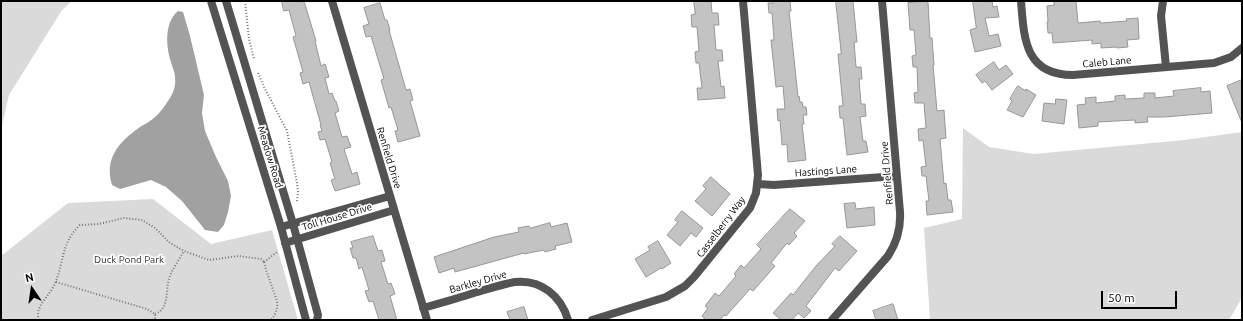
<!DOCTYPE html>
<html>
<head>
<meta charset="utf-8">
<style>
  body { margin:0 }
  #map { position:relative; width:1243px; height:321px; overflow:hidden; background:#fff; font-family:Ubuntu,sans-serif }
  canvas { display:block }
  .frame { position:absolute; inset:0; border:2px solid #000; pointer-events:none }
  .north { position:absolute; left:12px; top:269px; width:40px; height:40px; -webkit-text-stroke:3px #fff; paint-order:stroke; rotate:347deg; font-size:11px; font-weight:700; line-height:16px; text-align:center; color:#000 }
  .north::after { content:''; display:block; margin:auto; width:14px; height:18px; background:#000; clip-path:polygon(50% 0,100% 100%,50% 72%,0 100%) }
  .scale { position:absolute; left:1101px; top:291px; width:76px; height:18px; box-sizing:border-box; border:2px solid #000; border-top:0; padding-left:5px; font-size:12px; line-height:14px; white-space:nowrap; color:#000; -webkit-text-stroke:3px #fff; paint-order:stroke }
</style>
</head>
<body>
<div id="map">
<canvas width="1243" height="321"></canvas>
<div class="frame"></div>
<div class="north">N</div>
<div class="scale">50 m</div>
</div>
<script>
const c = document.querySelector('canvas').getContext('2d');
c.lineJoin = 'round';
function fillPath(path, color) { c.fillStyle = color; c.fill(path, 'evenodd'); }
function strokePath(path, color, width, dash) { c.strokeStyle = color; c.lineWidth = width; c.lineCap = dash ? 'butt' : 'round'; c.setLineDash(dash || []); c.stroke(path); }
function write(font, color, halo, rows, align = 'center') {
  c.font = font + ' Ubuntu,sans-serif'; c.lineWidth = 3.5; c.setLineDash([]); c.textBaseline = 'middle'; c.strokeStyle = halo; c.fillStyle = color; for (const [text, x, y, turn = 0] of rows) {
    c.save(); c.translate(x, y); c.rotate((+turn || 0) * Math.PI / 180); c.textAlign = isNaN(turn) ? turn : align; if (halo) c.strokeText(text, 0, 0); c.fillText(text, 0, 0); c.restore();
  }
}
const green = new Path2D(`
  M1,1H72L62,10L9,95L1,129Z
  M963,128L989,147L1034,154L1184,140L1242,132V298L1229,320H930L924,228L962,219Z
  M153,199L211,244L272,230L298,320H1V256L68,203Z`);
const water = new Path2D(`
  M178,11L183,12L190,36L204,95L202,113L205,131L216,157L228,181L231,196L228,212L224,225L218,232L205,230L182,201L166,187L151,180L120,189L112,185C104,158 119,142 140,127C145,124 151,121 155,117C161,112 166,104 170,98C174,91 176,85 175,77C175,72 172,67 171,62C166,46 164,23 178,11Z`);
const building = new Path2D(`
  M282,1H304L316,41H315L321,66L325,64L329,77L325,78L329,94L332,93L335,101H336L339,111L335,113L342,137L347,136L351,147L344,149L352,174L357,172L360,184L335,191L331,180L335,179L330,163L332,162L325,139L320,140L318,132L322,131L320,125H321L309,82L303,84L300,73L303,72L293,37L296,36L289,10L284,11Z
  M694,1H711L712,13H718L719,25H714L716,50H722L723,61H718L721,87L724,86L725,98L698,100L697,88H702L699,63H696L695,52L699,51L697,27H692L691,15L695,14Z
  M773,1H790L791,11H789L798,97L799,96L800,102H802L803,107H806L807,115H803L804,124H802L806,160L788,162L787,144L782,145L780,120L778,121L777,109H785L783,86L776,87L771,40H774L772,13H769L768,3H773Z
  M836,1H853L857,42H854L856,67H861L862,79H859L861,104H865L866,116L860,117L863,141H866L868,152L847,155L843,118H840L839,106H843L838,54H841Z
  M973,1H992L993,7L997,6L999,17L985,18L989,36L998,34L1001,46L975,52L970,30L976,28Z
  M1054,1H1076L1078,23L1100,21L1101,23L1127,21L1126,19L1138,18L1139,39L1127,40L1128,47L1117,48V47L1101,48V43L1092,44V40L1053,43L1052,33H1048L1047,22H1048L1047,6L1054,5Z
  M928,2L930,38H932L934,65H933L937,111L944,110L946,138L940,139L944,184L946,183L948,200H951L953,212L927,215L926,201H929L926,176H922L921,167L926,166L923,140L919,141L918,129L926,128L924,103H915L914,93L918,92L917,67H913L912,56L916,55L914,30H910L908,3Z
  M380,3L385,20H387L390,30H389L406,90L410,89L413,100L410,101L420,136L398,142L395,131L398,130L391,107L389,108L381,80L384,79L371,36L366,37L363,26L369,24L364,8Z
  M994,62L999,70L1006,65L1013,74L992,90L985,81L982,83L976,75Z
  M1242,80V123L1227,86Z
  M1018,86L1026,91V89L1036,95L1023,117L1007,110L1012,101L1010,99Z
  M1201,88V92L1210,91L1212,113L1165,117H1147L1148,122L1135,123V120L1098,122V126L1079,128L1077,105L1086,104L1085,98L1096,97V103L1115,101V96L1125,95V99L1144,98V93H1155V98L1174,96L1173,91Z
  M1056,99L1067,100L1064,124L1042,121L1044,103L1055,104Z
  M711,177L730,194L712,216L695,201L706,189L703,186Z
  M855,203L856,209L874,207L875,225L847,228L844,204Z
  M790,209L805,221L794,233L797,236L789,245L787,243L771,263L775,266L753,291L750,289L726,316L724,315L720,320H706L702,316L708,308L705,306L715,293L719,296L736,276L734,274L741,265L744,268L761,249L757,245Z
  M682,211L703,228L696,237L691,233L680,246L667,235L678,222L675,220Z
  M550,223L551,227L567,223L572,242L555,246L556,249L545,252L544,250L524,254V253L455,272L454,268L439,273L434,257L494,237L519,232L518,228L529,226L530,228Z
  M373,236L378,251L382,250L385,261L381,262L388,284L391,283L395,294L390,296L397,320H379L373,301L369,302L365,291L369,290L362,267L359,269L356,258H353L350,248H353L351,242Z
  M840,236L857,251L839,271L835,268L806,306L811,311L804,318L798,313L792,320H781L773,313L791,293L793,295L816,266L835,246L832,244Z
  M658,241L671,263L662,269L661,268L646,277L635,259L650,250L648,247Z
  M893,304L898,320H876L873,311Z
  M524,307L528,320H510L507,312Z`);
const path = new Path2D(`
  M245,1L249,39L254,59
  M258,73L264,87L287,131L297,183L298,192L297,202
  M264,262L266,270L277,301C278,308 276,314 271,320
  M264,262L277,252
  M56,282L147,309L155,314V320
  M155,314C170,308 165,292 169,279C172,269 179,260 184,251
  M39,320C35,309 44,301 50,292C65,271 58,245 80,225L99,224L124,218L142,220L155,228L170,243L184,251L209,260L238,256L261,259L264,262`);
const minor = new Path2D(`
  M332,1L427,320
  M1021,1C1024,37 1024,75 1073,75L1214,63L1231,57L1242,48
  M1163,1L1161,16L1166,67
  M758,184L774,185L897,176
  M281,227L390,196
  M285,243L394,210
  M423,308C441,303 459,298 477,292C489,289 502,284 515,282C541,279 561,296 568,320
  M592,320L666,297L685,286L694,277L750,208L756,193L758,175L743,1
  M832,320L888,256C897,242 901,228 900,212L882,1`);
const tertiary = new Path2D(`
  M211,1L281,227L306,320
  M226,1L293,224L318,315L317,320`);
const streetNames = [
  ["Caleb Lane",1107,62,-5],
  ["Meadow Road",270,157,73],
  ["Renfield Drive",389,158,73],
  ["Hastings Lane",826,171,-4],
  ["Renfield Drive",887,173,-95],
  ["Toll House Drive",337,217,-17],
  ["Casselberry Way",721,227,-53],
  ["Barkley Drive",478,282,-16]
];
const parkNames = [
  ["Duck Pond Park",129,260]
];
fillPath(green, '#dadada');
fillPath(water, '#a1a1a1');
fillPath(building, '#c3c3c3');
strokePath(building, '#979797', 1);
strokePath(path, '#757575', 2, [1, 2]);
strokePath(minor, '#535353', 8);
strokePath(tertiary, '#535353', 8);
write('10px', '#000', '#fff', streetNames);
write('10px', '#313131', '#fff', parkNames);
</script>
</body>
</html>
